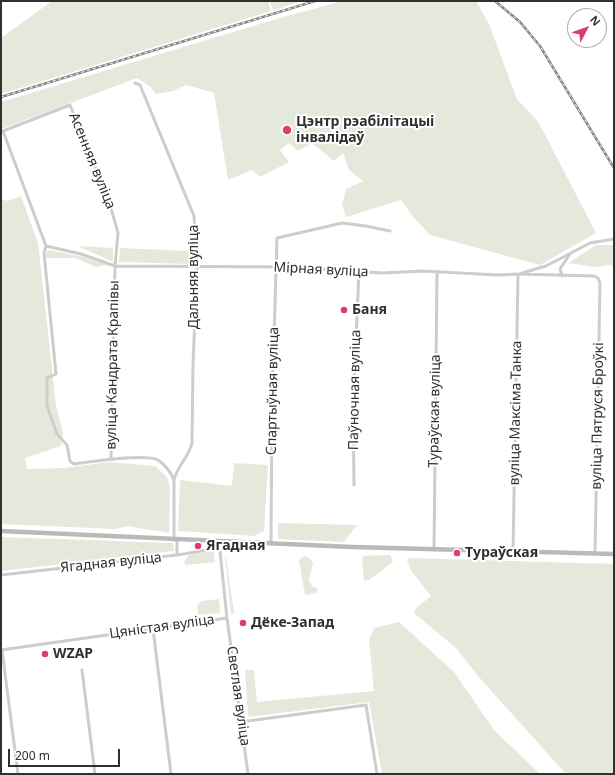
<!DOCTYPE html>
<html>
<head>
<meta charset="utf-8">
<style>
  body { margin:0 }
  #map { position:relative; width:615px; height:775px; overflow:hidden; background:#fff; font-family:"Noto Sans",sans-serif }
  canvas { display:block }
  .frame { position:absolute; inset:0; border:2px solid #303030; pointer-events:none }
  .north { position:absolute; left:567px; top:8px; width:40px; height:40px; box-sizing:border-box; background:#fff; border:1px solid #acacac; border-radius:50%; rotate:49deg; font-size:11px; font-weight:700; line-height:16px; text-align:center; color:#303030 }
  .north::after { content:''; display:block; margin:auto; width:14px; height:18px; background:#d94067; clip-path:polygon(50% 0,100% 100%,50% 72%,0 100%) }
  .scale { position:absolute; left:8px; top:749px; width:112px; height:18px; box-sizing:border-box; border:2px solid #303030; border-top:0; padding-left:5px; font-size:12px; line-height:14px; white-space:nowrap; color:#303030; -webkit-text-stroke:3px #fff; paint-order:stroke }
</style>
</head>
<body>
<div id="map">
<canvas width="615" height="775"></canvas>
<div class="frame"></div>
<div class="north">N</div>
<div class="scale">200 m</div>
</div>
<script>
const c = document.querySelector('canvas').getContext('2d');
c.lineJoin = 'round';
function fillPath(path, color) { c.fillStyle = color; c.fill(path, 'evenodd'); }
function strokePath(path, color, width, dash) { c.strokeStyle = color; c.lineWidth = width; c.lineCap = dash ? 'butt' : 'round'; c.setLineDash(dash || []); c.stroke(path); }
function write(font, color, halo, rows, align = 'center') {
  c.font = font + ' "Noto Sans",sans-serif'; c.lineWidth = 4; c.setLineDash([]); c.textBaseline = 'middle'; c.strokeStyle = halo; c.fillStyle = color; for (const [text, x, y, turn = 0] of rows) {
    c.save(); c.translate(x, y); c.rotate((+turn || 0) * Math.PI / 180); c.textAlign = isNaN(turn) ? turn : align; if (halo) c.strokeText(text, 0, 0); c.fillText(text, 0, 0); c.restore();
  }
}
const green = new Path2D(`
  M52,1H268L271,11L1,94V38Z
  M270,1H302L273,11Z
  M343,1H476L489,24L517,99L539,123L596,233L540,265L430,235L414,218L401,200L346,217L342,205L346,189L363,181L349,170L343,153L334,161L312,143L298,151L289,143L280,150L289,162L260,177L252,170L228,180L214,93L186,85L173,91L156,94L151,87L137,78L1,129V102L283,17Z
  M21,196L38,243L56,405L63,433L61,446L25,458L27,469L65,468L109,462L155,466L167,477L170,488L169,533L128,526L115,529L1,524V199L8,201Z
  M596,245H614V266L609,265L595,267L568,263Z
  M78,246L113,248V262Z
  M120,248L190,251V264L119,262Z
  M49,250L84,257L107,265L96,267L76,258H46L45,253Z
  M234,463L268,465L264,531L254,536L178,531L180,480L232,486Z
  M278,523L357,525L344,542L278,539Z
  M1,537L173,543L174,551L1,571Z
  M214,550L215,562L185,565L184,562L189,555Z
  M390,555L393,562L369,580L364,581L362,558L364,556Z
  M304,556L309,558L313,563L309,580L312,586L318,589L317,593L305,595L299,560Z
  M225,557H226L234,613L231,614Z
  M409,558L614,564V774H566L478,676L456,648L414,613L415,609L431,596L412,572L407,561Z
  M219,599L220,613L198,615L197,606L202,601Z
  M399,622L454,672L494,730L540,774H382L369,702L248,717L245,670H254L257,702L374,691L369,640L374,628Z`);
const street = new Path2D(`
  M135,83L140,85L194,216L197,268L193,364L192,443C189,457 177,466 174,480
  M46,246L81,254L115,266L288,267L383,273L422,271L498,275L518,274L594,276L598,278L600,283L595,553
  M46,246L3,131L70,105L109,201L118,233L115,266L111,458
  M46,246L44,253L56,374L47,378V406L57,434L67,445L70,461L74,464C90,462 145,453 158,460C165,465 171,472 174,480V540
  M522,273L546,266L590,243L614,239
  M562,276L560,269L570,254
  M354,485L353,408L359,271
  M177,540V555
  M219,542L227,618L248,774
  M271,544L272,405L277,238L342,223L366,226L390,231
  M434,550L437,272
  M513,552L518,274
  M1,575L177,555L220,548
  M153,629L171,774
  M1,650L227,618
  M2,650L18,774
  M82,670L95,774
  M241,722L366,705L377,774`);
const secondary = new Path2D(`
  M1,531L352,547L614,554`);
const rail = new Path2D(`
  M495,1L520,22L540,46L614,168
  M1,97L315,1`);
const markers = [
  [287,130,5,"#d94067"],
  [344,310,4,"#d94067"],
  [198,546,4,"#d94067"],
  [457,553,4,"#d94067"],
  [243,623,4,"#d94067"],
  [45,654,4,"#d94067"]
];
const poiNames = [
  ["Цэнтр рэабілітацыі",296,122],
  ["інвалідаў",296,138],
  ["Баня",352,310],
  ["Ягадная",206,546],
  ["Тураўская",465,553],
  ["Дёке-Запад",251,623],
  ["WZAP",53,654]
];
const streetNames = [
  ["Асенняя вуліца",92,161,68],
  ["Мірная вуліца",321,270,3],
  ["Дальняя вуліца",194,277,-90],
  ["вуліца Кандрата Крапівы",113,365,-89],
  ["Паўночная вуліца",355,390,-89],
  ["Спартыўная вуліца",273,391,-89],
  ["Тураўская вуліца",435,411,-89],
  ["вуліца Максіма Танка",516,413,-89],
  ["вуліца Пятруся Броўкі",598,416,-89],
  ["Ягадная вуліца",111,563,-6],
  ["Цяністая вуліца",162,627,-8],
  ["Светлая вуліца",238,696,82]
];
fillPath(green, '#e5e9dc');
strokePath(street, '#cdcdcd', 3);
strokePath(secondary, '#bababa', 4.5);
strokePath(rail, '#858585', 2.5);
strokePath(rail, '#fff', 1, [3]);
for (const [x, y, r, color] of markers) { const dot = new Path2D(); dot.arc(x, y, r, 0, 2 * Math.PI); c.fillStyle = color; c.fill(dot); strokePath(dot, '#fff', 1.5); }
write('bold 14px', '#303030', '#fff', poiNames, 'left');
write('14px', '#303030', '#fff', streetNames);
</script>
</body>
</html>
